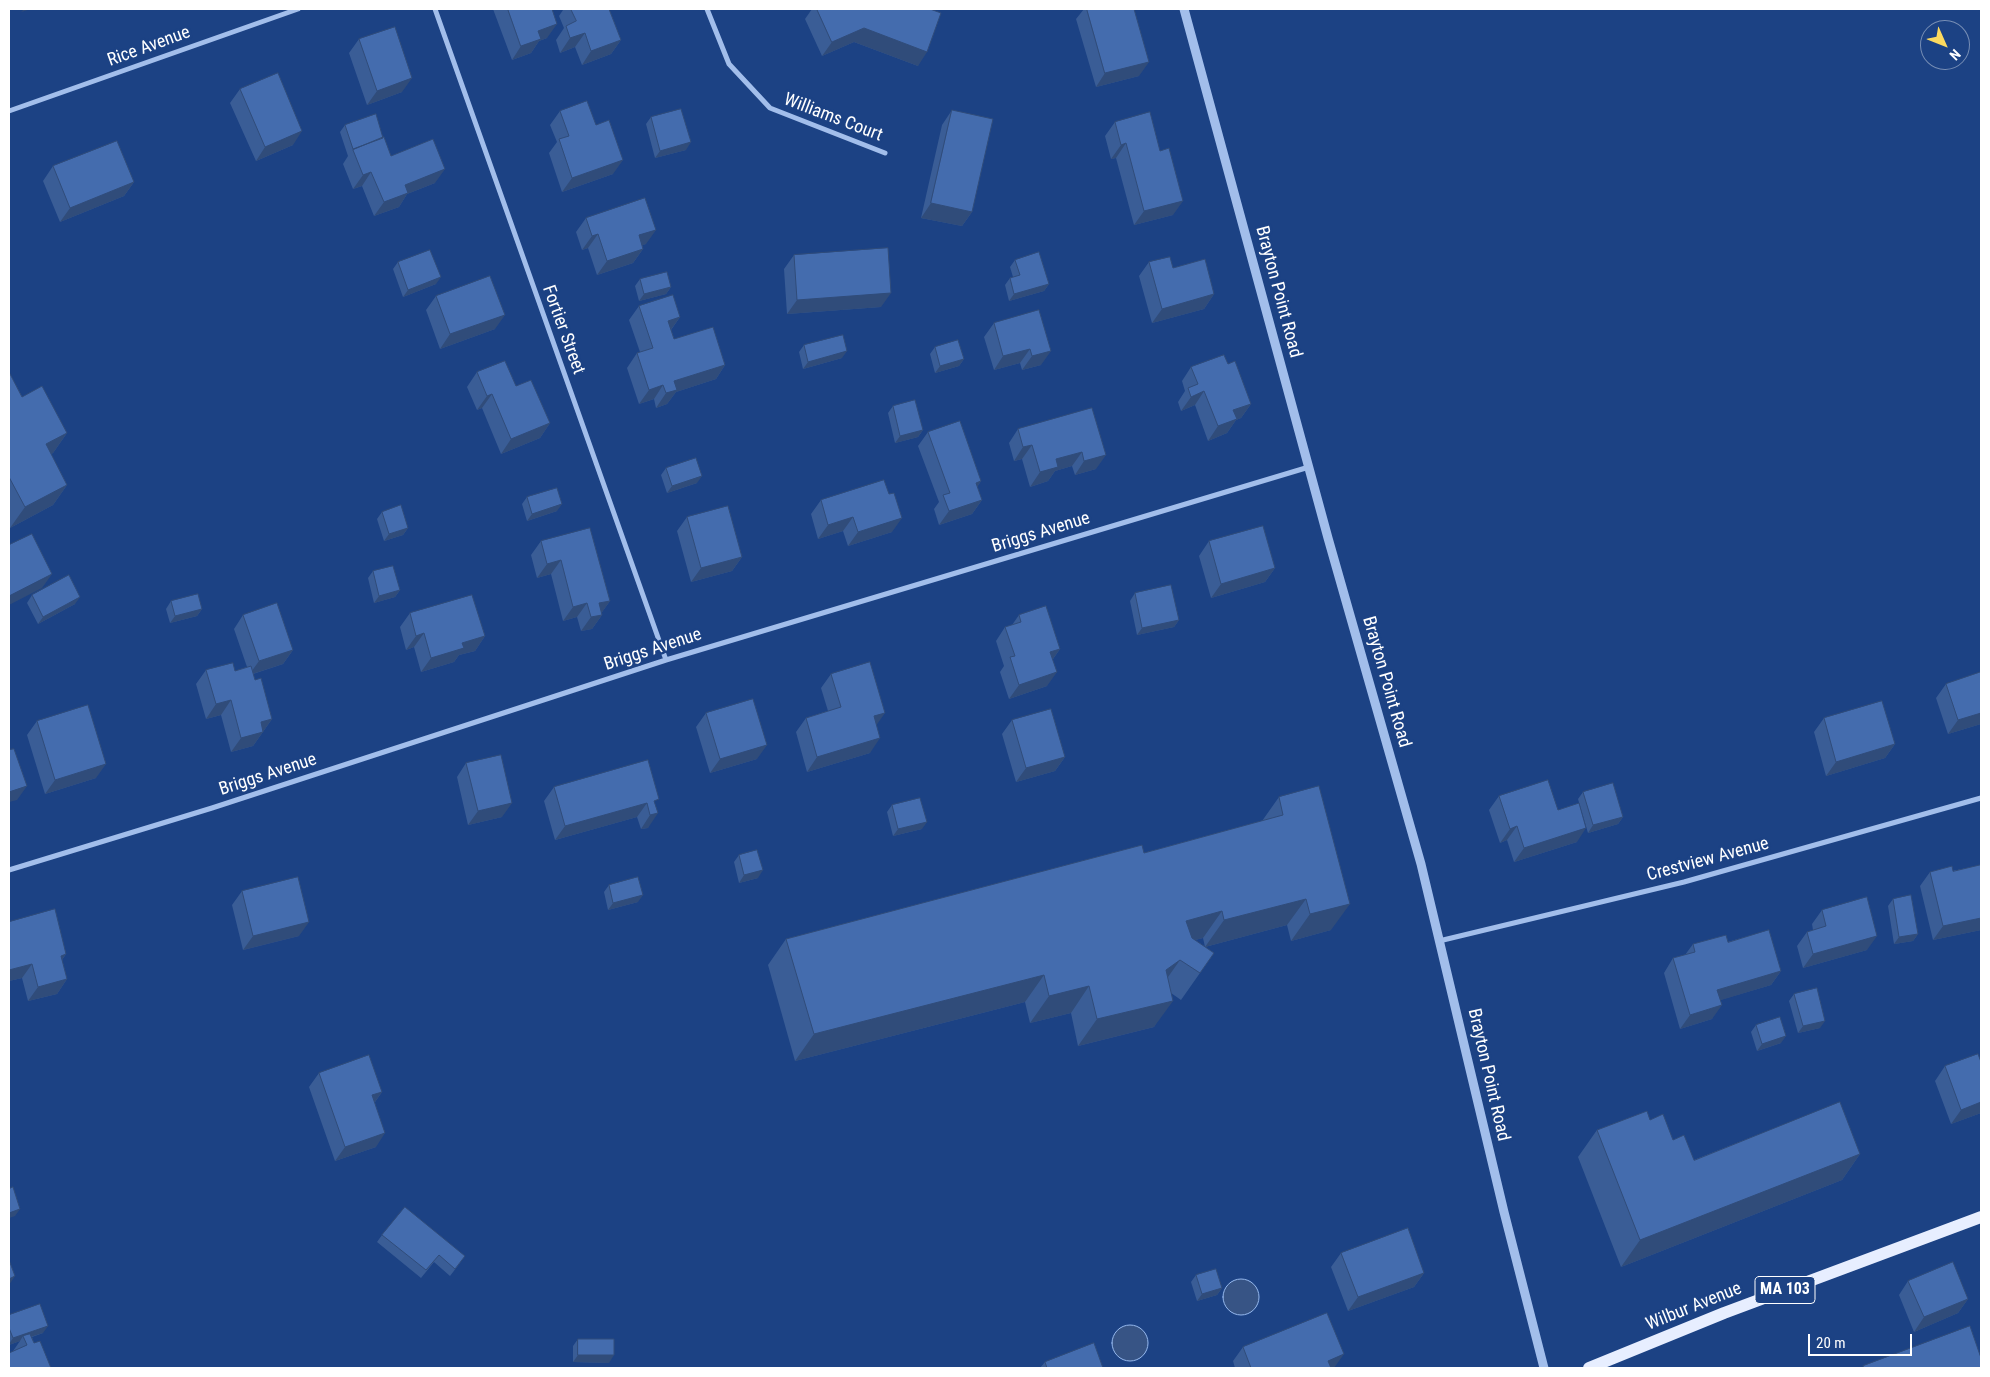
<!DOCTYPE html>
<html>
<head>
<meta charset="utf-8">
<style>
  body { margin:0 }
  #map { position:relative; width:1990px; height:1377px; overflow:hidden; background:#1c4284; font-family:"Roboto Condensed",sans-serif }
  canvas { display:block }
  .frame { position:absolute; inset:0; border:10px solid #fff; pointer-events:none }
  .north { position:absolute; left:1920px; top:20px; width:50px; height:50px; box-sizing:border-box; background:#1c4284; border:1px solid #778eb5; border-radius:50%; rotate:134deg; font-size:14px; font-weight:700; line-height:20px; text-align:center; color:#fff }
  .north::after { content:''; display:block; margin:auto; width:18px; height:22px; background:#fcda5f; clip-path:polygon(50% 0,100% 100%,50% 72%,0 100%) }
  .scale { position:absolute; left:1808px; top:1334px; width:104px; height:22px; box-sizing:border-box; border:2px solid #fff; border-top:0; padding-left:6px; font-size:15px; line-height:18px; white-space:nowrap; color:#fff; -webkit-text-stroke:4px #1c4284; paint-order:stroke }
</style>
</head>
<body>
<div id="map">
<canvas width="1990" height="1377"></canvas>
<div class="frame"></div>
<div class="north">N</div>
<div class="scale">20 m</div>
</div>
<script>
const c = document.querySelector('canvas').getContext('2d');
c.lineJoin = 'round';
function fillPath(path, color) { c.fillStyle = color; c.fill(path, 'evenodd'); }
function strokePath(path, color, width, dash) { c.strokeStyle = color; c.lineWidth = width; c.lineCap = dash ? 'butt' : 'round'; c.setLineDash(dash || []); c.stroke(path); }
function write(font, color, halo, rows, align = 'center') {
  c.font = font + ' "Roboto Condensed",sans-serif'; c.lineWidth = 5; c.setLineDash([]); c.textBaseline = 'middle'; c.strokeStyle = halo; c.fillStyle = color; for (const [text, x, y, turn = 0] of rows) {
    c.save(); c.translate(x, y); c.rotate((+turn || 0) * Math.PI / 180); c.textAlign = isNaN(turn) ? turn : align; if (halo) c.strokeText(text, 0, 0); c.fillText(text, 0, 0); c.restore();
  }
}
const water = new Path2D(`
  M1223 1297a18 18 0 1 1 36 0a18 18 0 1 1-36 0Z
  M1112 1343a18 18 0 1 1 36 0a18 18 0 1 1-36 0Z`);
const minor = new Path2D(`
  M435,9L666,660
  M707,9L729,64L770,108L885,153
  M9,111L298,9
  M9,870L212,808L666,660L1309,467
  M1439,941L1684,882L1981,798`);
const tertiary = new Path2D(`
  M1184,9L1328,538L1421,864L1504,1212L1544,1368`);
const primary = new Path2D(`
  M1589,1368L1724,1313L1981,1217`);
const wall = new Path2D(`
  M493,9H552L547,38L539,41L531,53L512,60Z
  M562,9H609L621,40L611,54L582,65L575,47L560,53L556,40L564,28L559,16L563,10Z
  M812,9H930L918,66L854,42L822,56L805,19Z
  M1084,9H1134L1139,76L1096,87L1076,19Z
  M359,39L402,92L367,105L349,53Z
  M240,89L293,145L256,161L230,103Z
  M952,110L972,212L962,226L921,218L942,125Z
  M560,111L613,174L562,192L549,153L557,142L550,125Z
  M651,117L686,150L655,158L646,124Z
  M1115,122L1173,215L1134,225L1116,158L1111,159L1105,136Z
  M345,125L383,138L391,156L435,183L407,194L399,207L374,216L362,186L353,189L343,164L348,156L340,132Z
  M53,166L134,182L124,196L60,222L43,181Z
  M586,218L646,244L642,245L643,249L633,263L597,275L588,248L582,250L576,232Z
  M794,255L881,307L787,314L784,269Z
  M1015,260L1049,284L1044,291L1009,301L1005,285L1010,278L1013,277L1010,267Z
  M398,262L436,284L403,297L393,269Z
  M1149,262L1173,268L1214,294L1204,309L1152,323L1139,276Z
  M640,279L671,287L666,294L639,301L635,286Z
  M436,296L495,329L440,349L426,310Z
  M639,306L680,317L671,330L674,339L725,365L716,379L676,392L667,404L656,408L654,399L639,404L627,368L637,353L640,352L629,320Z
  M1039,310L1041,365L1022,370L1020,363L994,370L984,337L994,323Z
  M804,345L842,358L803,369L799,352Z
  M935,347L964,359L959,366L935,373L930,354Z
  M1228,364L1251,404L1241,418L1236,420L1227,433L1208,441L1195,405L1181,411L1178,402L1185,391L1182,381L1191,367Z
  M9,372L22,397L67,433L53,453L51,454L67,485L53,505L10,528L9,525Z
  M477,372L516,386L550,423L540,438L501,454L482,408L477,410L467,387Z
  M893,406L923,430L918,437L895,443L888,413Z
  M1092,408L1096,469L1075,475L1072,466L1055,471L1048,481L1030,487L1022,459L1014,461L1009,443L1018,429Z
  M928,432L981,481L977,487L982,500L972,514L939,525L934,509L939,502L918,446Z
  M666,468L697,483L667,493L661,475Z
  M527,497L557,511L527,521L522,504Z
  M821,500L892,532L848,546L843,531L818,539L811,514Z
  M382,512L408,528L403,535L384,541L377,519Z
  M687,517L742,557L732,571L691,582L677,531Z
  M541,541L610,601L602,612V615L592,629L581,631L577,617L563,621L551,574L537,578L531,555Z
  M1209,541L1275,568L1265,582L1211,598L1199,556Z
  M373,571L400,590L395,597L374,603L368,578Z
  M1135,593L1179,620L1174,627L1137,635L1130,601Z
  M32,595L75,604L38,624L27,603Z
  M171,601L202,609L197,616L170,623L166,609Z
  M410,613L485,636L475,651L459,655L454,662L421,672L414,647L406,650L400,627Z
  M243,615L293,650L283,664L253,674L255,680L272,719L253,746L231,752L221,715L206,719L196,684L206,670L235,671L247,667L234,629Z
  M1019,615L1060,649L1053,659L1047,686L1009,699L1000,672L1004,666L996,641L1005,627L1012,625Z
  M1981,672V724L1948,734L1936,698L1946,684Z
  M831,674L876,725L870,753L807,772L796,732L806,718L828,711L821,688Z
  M706,713L757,759L710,773L696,727Z
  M1824,718L1895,744L1885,758L1826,776L1814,732Z
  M1012,720L1065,757L1055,771L1016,782L1002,734Z
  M37,721L96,778L45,794L27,735Z
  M466,763L502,817L468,825L457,777Z
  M554,787L655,804L648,828L641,829L637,817L555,840L544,801Z
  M1583,792L1623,817L1618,824L1588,833L1578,799Z
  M1499,796L1558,810L1577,842L1514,862L1507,840L1500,843L1489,810Z
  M1279,797L1331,930L1291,941L1287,925L1205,947L1203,938L1195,940L1214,953L1181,1000L1171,993L1154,1027L1078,1046L1071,1013L1030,1023L1025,1002L795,1061L768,965L786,939L1144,853L1262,821Z
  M892,805L922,829L893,836L887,812Z
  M739,855L758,878L739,883L734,862Z
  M1981,865V930L1933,940L1920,886L1930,872L1953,871Z
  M609,885L638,902L608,910L604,892Z
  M242,891L299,936L243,950L232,905Z
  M1893,899L1918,934L1913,941L1894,944L1888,906Z
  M1822,910L1867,950L1803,968L1797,946L1807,932L1813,930L1812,924Z
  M9,922L66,954L62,960L67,979L57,994L28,1001L22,978L9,981Z
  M1728,942L1781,971L1771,985L1720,1000L1712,1019L1680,1029L1664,973L1673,958L1685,955L1693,944Z
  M1794,994L1820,1028L1798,1033L1789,1001Z
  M1756,1025L1781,1043L1757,1051L1751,1032Z
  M1981,1062V1113L1951,1124L1935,1081L1945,1066Z
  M319,1073L382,1092L375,1102L376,1147L335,1161L309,1087Z
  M1650,1120L1673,1140L1694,1160L1860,1154L1842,1180L1621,1267L1578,1157L1597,1130Z
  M382,1235L460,1263L450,1276L434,1262L421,1278L377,1242Z
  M1341,1253L1424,1273L1414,1287L1348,1311L1331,1267Z
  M1196,1275L1222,1288L1217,1295L1197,1301L1191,1282Z
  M1908,1281L1968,1299L1958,1313L1914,1332L1899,1295Z
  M9,1315L43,1333L32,1337L34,1343L13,1351L20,1341L9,1345Z
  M578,1339L609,1363L573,1362V1346Z
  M1243,1347L1334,1368H1235L1233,1361Z
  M1045,1362L1103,1368H1040Z`);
const shadedWall = new Path2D(`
  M24,9H31L21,12Z
  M557,24L547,38L539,41L531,53L512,60L521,46L538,31Z
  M864,28L927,52L918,66L854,42L822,56L832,42Z
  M585,33L575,47L560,53L570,38Z
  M621,40L611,54L582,65L591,51Z
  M1149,62L1139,76L1096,87L1105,73Z
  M412,78L402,92L367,105L377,91Z
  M302,131L293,145L256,161L265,147Z
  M691,142L686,150L655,158L660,151Z
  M1126,143L1116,158L1111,159L1121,145Z
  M623,160L613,174L562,192L572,178Z
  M445,169L435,183L407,194L399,207L374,216L384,202L405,185Z
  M371,172L362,186L353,189L363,175Z
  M134,182L124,196L60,222L70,208Z
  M1183,201L1173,215L1134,225L1144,211Z
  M931,203L972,212L962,226L921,218Z
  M656,230L646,244L629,250L639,235Z
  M598,234L588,248L582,250L592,236Z
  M643,249L633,263L597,275L607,261Z
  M441,277L436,284L403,297L408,290Z
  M1049,284L1044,291L1009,301L1014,294Z
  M671,287L666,294L639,301L644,294Z
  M891,293L881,307L787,314L797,300Z
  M1214,294L1204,309L1152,323L1162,309Z
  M505,315L495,329L440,349L450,334Z
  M680,317L670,331L668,321Z
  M1030,349L1020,363L994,370L1003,356Z
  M847,351L842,358L803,369L808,362Z
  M1051,351L1041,365L1022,370L1032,356Z
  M964,359L959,366L935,373L940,366Z
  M725,365L716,379L676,392L667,404L656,408L674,381Z
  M663,385L654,399L639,404L649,390Z
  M1204,391L1195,405L1181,411L1191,397Z
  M492,394L482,408L477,410L487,396Z
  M1251,404L1241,418L1236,420L1227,433L1208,441L1218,426L1233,410Z
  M550,423L540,438L501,454L511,439Z
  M923,430L918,437L895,443L900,436Z
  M67,433L53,453L31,465L46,444Z
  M1032,445L1022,459L1014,461L1023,447Z
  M1082,452L1072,466L1055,471L1048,481L1030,487L1040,472L1056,459Z
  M1106,455L1096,469L1075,475L1084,461Z
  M702,476L697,483L667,493L672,486Z
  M981,481L972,495L976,483Z
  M67,485L53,505L10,528L25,507Z
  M982,500L972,514L939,525L949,511Z
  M562,504L557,511L527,521L532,514Z
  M853,517L843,531L818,539L828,525Z
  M902,518L892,532L848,546L858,532Z
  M408,528L403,535L384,541L389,534Z
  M742,557L732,571L691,582L701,568Z
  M561,560L551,574L537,578L547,564Z
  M1275,568L1265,582L1211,598L1221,584Z
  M52,574L42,588L9,605V596Z
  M400,590L395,597L374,603L379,596Z
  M80,597L75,604L38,624L43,617Z
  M610,601L600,615L599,603Z
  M587,603L577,617L563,621L573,607Z
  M202,609L197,616L170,623L175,616Z
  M602,615L592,629L581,631L591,617Z
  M1179,620L1174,627L1137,635L1142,628Z
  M424,633L414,647L406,650L416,636Z
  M485,636L475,651L459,655L454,662L421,672L431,658L462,643Z
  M1060,649L1050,663V652Z
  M293,650L283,664L249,675L259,661Z
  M1057,672L1047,686L1009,699L1019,685Z
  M231,700L221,715L206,719L216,704Z
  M885,713L875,727L874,716Z
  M1981,713V724L1948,734L1958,720Z
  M272,719L253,746L231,752L241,738L261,722Z
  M880,738L870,753L807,772L817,757Z
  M1895,744L1885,758L1826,776L1836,762Z
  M767,745L757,759L710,773L720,759Z
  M1065,757L1055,771L1016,782L1026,768Z
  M106,764L96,778L45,794L55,780Z
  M27,786L17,800L9,802V792Z
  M512,803L502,817L468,825L478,811Z
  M647,803L637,817L555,840L565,826Z
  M658,813L648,828L641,829L650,815Z
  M1623,817L1618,824L1588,833L1593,825Z
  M927,822L922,829L893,836L898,829Z
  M1517,826L1507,840L1500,843L1510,829Z
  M1586,828L1577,842L1514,862L1524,848Z
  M763,870L758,878L739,883L744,875Z
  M643,895L638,902L608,910L613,903Z
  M1306,899L1287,925L1205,947L1224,920Z
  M1350,904L1331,930L1291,941L1310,914Z
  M1222,911L1203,938L1167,947L1186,921Z
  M1981,918V930L1933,940L1943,926Z
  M309,922L299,936L243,950L253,936Z
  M1918,934L1913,941L1894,944L1899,937Z
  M1877,936L1867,950L1803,968L1813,954Z
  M66,954L56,968L61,956Z
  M1180,960L1161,987L1166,970Z
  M32,964L22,978L9,981V970Z
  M1781,971L1771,985L1708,1004L1717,990Z
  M1044,975L1025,1002L795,1061L814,1034Z
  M67,979L57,994L28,1001L38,987Z
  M1089,986L1071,1013L1030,1023L1049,996Z
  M1173,1001L1154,1027L1078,1046L1097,1019Z
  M1722,1005L1712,1019L1680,1029L1690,1015Z
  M1825,1021L1820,1028L1798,1033L1803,1026Z
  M1786,1036L1781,1043L1757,1051L1762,1044Z
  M382,1092L372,1106V1095Z
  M1981,1102V1113L1951,1124L1961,1110Z
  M385,1133L376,1147L335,1161L345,1147Z
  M1860,1154L1842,1180L1621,1267L1640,1240Z
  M20,1209L15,1216L9,1218V1213Z
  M1424,1273L1414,1287L1348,1311L1358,1297Z
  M15,1276L9,1285V1279Z
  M1222,1288L1217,1295L1197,1301L1202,1294Z
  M1968,1299L1958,1313L1914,1332L1924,1317Z
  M48,1326L43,1333L24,1339L23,1336L20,1341L9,1345V1344L13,1338Z
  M1344,1354L1334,1368H1323L1328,1361Z
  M578,1355H614L609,1363L573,1362Z`);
const building = new Path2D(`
  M508,9H552L557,24L538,31L541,39L521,46Z
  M571,9H609L621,40L591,51L585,33L570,38L566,26L576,21Z
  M817,9H930L941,13L927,52L864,28L832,42Z
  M1087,9H1134L1149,62L1105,73Z
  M395,27L412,78L377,91L359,39Z
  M278,73L302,131L265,147L240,89Z
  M587,101L596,125L609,120L623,160L572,178L559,139L569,136L560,111Z
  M681,109L691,142L660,151L651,117Z
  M952,110L993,119L972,212L931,203Z
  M1150,112L1160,151L1169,148L1183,201L1144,211L1126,143L1121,145L1115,122Z
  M376,114L383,138L353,149L345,125Z
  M384,137L391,156L433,139L445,169L405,185L408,193L384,202L371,172L363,175L353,150Z
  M117,141L134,182L70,208L53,166Z
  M645,198L656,230L639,235L643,249L607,261L598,234L592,236L586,218Z
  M888,248L891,293L797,300L794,255Z
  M430,250L441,277L408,290L398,262Z
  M1039,252L1049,284L1014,294L1010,278L1020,275L1015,260Z
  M1170,257L1173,268L1205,259L1214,294L1162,309L1149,262Z
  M667,272L671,287L644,294L640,279Z
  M490,276L505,315L450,334L436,296Z
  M673,295L680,317L668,321L674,339L713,327L725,365L674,381L677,390L666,393L663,385L649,390L637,353L653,348L639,306Z
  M1039,310L1051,351L1032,356L1030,349L1003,356L994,323Z
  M843,335L847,351L808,362L804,345Z
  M958,340L964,359L940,366L935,347Z
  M1224,355L1228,364L1235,361L1251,404L1233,410L1237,419L1218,426L1204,391L1191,397L1188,388L1198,384L1191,367Z
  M505,361L516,386L531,380L550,423L511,439L492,394L487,396L477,372Z
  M9,372L22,397L42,386L67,433L46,444L67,485L25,507L9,477Z
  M915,400L923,430L900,436L893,406Z
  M1092,408L1106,455L1084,461L1082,452L1056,459L1058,467L1040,472L1032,445L1023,447L1018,429Z
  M960,421L981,481L976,483L982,500L949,511L943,495L950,493L928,432Z
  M696,458L702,476L672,486L666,468Z
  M884,480L889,494L894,493L902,518L858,532L853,517L828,525L821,500Z
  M557,488L562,504L532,514L527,497Z
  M401,505L408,528L389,534L382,512Z
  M728,506L742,557L701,568L687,517Z
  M1263,526L1275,568L1221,584L1209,541Z
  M590,528L610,601L599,603L602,615L591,617L587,603L573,607L561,560L547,564L541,541Z
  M32,534L52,574L9,596V545Z
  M393,566L400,590L379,596L373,571Z
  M69,575L80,597L43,617L32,595Z
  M1171,585L1179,620L1142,628L1135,593Z
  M198,594L202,609L175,616L171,601Z
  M472,595L485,636L462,643L464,648L431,658L424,633L416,636L410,613Z
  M277,603L293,650L259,661L243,615Z
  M1046,606L1060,649L1050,652L1057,672L1019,685L1010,657L1015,656L1005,627L1021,622L1019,615Z
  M870,662L885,713L874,716L880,738L817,757L806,718L841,707L831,674Z
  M233,663L235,671L251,666L255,680L261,678L272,719L261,722L263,732L241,738L231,700L216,704L206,670Z
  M1981,672V713L1958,720L1946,684Z
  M753,699L767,745L720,759L706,713Z
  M1882,701L1895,744L1836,762L1824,718Z
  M88,705L106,764L55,780L37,721Z
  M1051,709L1065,757L1026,768L1012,720Z
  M14,749L27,786L9,792V750Z
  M501,755L512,803L478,811L466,763Z
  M648,760L659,799L654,801L658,813L650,815L647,803L565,826L554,787Z
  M1548,780L1558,810L1579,803L1586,828L1524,848L1517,826L1510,829L1499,796Z
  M1613,783L1623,817L1593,825L1583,792Z
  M1319,786L1350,904L1310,914L1306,899L1224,920L1222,911L1186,921L1192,938L1214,953L1200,973L1180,960L1166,970L1173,1001L1097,1019L1089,986L1049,996L1044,975L814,1034L786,939L1142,845L1144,853L1283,815L1279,797Z
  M920,798L927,822L898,829L892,805Z
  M757,850L763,870L744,875L739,855Z
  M1981,865V918L1943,926L1930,872L1952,866L1953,871Z
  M298,877L309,922L253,936L242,891Z
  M638,877L643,895L613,903L609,885Z
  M1911,895L1918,934L1899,937L1893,899Z
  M1867,897L1877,936L1813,954L1807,932L1826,926L1822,910Z
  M55,909L66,954L61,956L67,979L38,987L32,964L9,970V922Z
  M1769,930L1781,971L1717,990L1722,1005L1690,1015L1673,958L1695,952L1693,944L1726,935L1728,942Z
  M1817,988L1825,1021L1803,1026L1794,994Z
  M1780,1017L1786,1036L1762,1044L1756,1025Z
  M1978,1054L1981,1062V1102L1961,1110L1945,1066Z
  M369,1055L382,1092L372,1095L385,1133L345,1147L319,1073Z
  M1840,1102L1860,1154L1640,1240L1597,1130L1647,1111L1650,1120L1663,1114L1673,1140L1684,1135L1694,1160Z
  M13,1187L20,1209L9,1213V1189Z
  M405,1207L465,1256L455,1269L439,1255L426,1270L382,1235Z
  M1408,1228L1424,1273L1358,1297L1341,1253Z
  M9,1260L15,1276L9,1279Z
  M1953,1262L1968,1299L1924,1317L1908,1281Z
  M1216,1269L1222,1288L1202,1294L1196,1275Z
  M40,1304L48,1326L13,1338L9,1328V1315Z
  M1327,1313L1344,1354L1328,1361L1331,1368H1251L1243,1347Z
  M1970,1326L1981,1358V1368H1864L1863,1366Z
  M30,1334L34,1343L40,1341L51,1368H9V1353L27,1345L23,1336Z
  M578,1339H614V1355H578Z
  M1094,1343L1103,1368H1047L1045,1362Z`);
const shields = [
  [1785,1290,60]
];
const shieldNames = [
  ["MA 103",1785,1290]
];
const streetNames = [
  ["Rice Avenue",149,47,-20],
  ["Williams Court",833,118,21],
  ["Brayton Point Road",1278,292,75],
  ["Fortier Street",563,330,70],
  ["Briggs Avenue",1041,533,-17],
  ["Briggs Avenue",653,650,-18],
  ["Brayton Point Road",1386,682,74],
  ["Briggs Avenue",268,775,-18],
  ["Crestview Avenue",1708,860,-15],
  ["Brayton Point Road",1488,1075,77],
  ["Wilbur Avenue",1694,1307,-22]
];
fillPath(water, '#375485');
strokePath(water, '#95b8ed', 1);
strokePath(minor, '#a2beeb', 5);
strokePath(tertiary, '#a2beeb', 9);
strokePath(primary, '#e7eeff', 12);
fillPath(wall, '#3a5d96');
fillPath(shadedWall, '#304c7a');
fillPath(building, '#446cae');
strokePath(building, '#304c7a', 1);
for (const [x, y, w] of shields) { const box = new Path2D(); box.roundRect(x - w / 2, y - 13.5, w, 27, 4); c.fillStyle = '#1c4284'; c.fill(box); strokePath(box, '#fff', 1); }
write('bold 16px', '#fff', null, shieldNames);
write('18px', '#fff', '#1c4284', streetNames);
</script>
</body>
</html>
